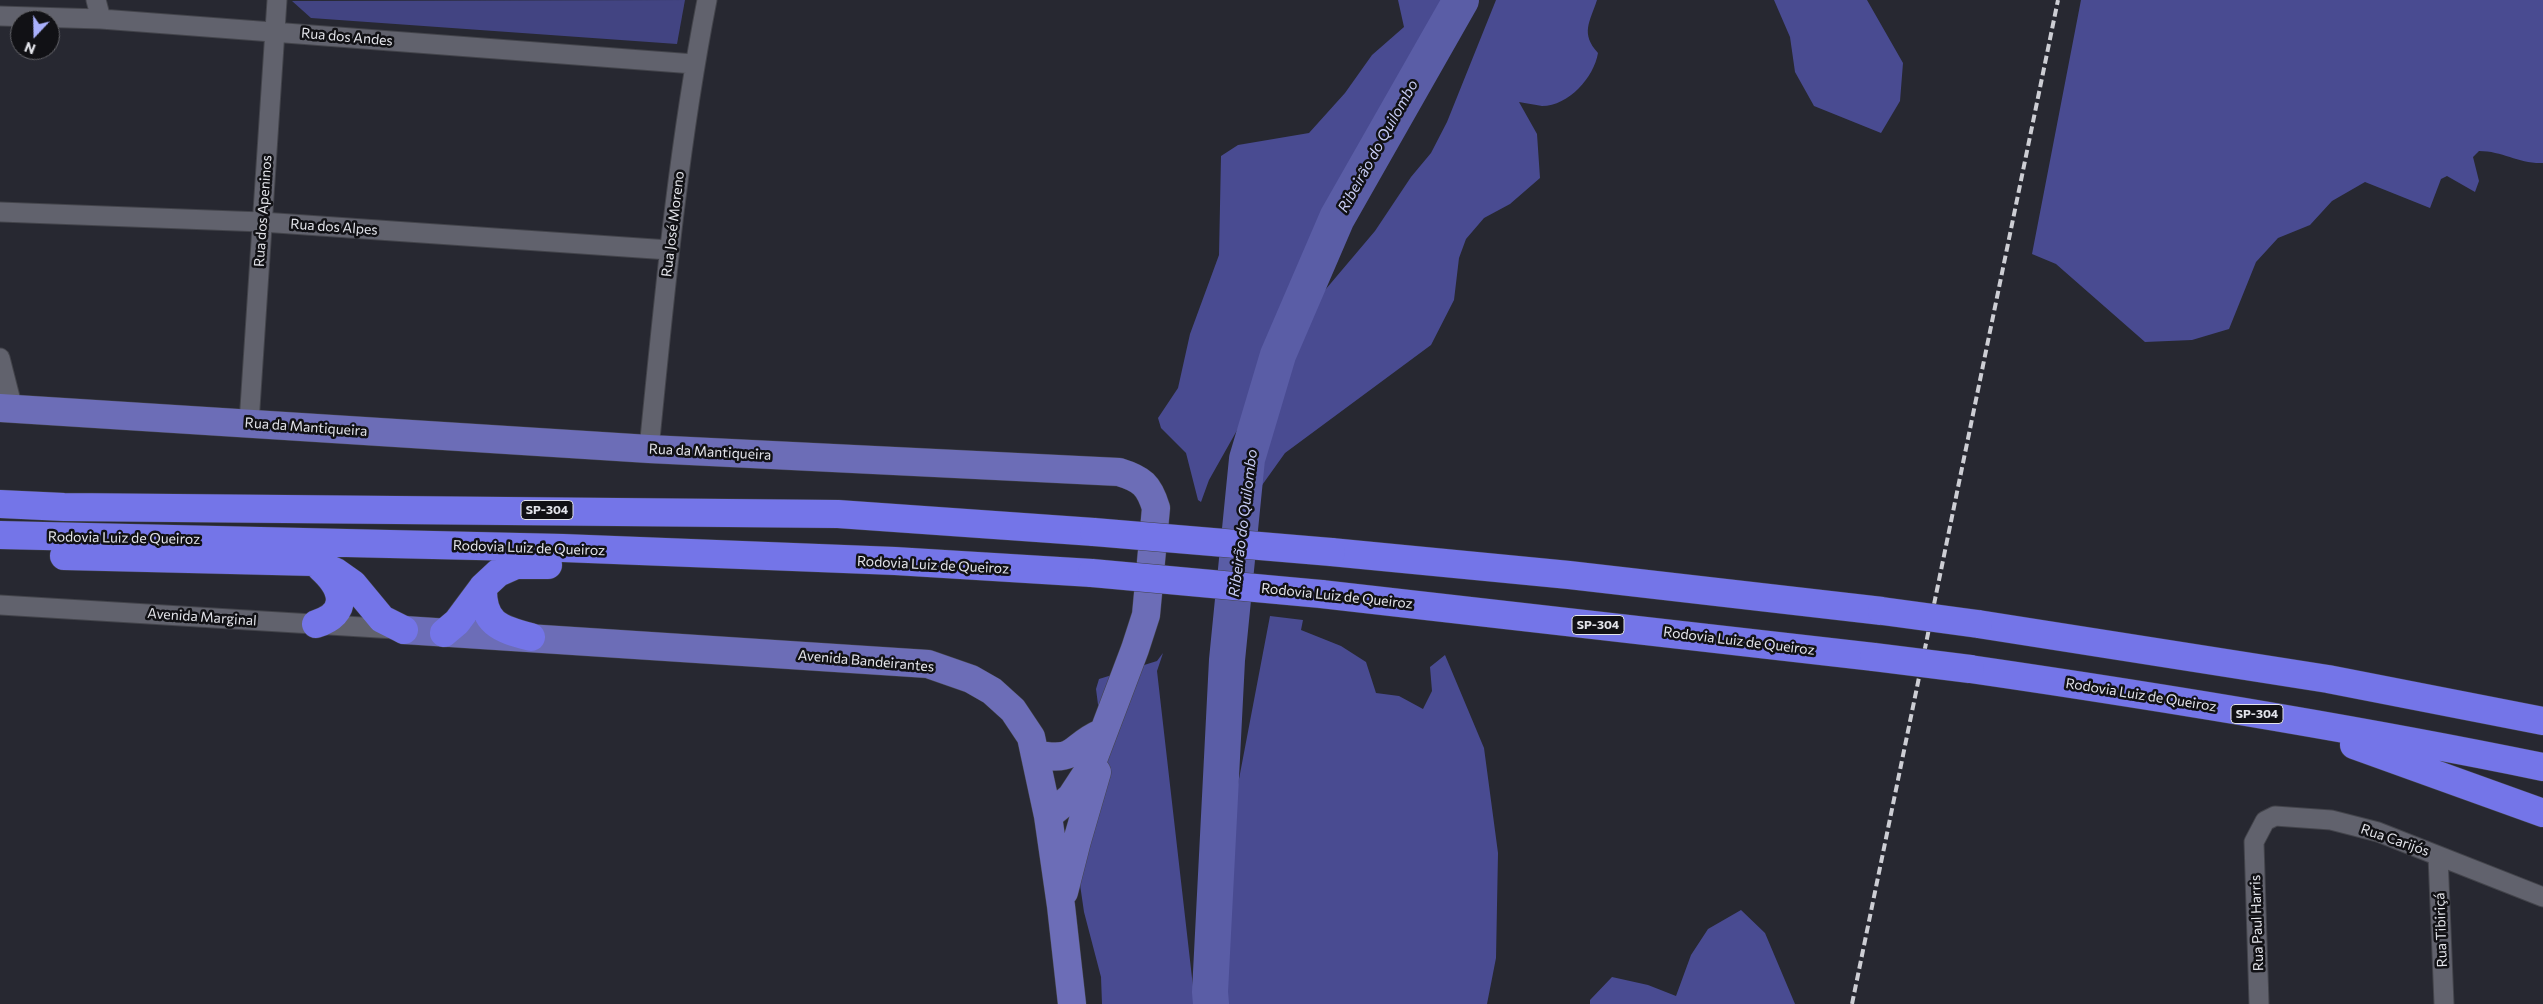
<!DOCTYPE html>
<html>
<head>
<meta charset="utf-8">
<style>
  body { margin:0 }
  #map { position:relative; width:2543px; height:1004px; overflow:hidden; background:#272831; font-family:Commissioner,sans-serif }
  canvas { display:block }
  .north { position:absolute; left:10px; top:10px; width:50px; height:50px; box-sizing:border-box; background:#111115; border:1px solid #65656a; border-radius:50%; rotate:201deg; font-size:14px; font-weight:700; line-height:20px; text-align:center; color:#e3e4ea }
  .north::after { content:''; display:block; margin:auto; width:18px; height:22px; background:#a9b0fc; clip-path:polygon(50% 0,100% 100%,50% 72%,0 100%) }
</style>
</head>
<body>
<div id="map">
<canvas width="2543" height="1004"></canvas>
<div class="north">N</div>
</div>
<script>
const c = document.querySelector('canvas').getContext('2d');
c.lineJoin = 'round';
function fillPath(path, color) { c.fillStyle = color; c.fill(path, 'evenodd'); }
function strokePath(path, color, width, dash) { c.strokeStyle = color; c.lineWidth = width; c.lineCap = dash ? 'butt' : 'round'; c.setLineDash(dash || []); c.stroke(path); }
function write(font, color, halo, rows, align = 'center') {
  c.font = font + ' Commissioner,sans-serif'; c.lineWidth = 5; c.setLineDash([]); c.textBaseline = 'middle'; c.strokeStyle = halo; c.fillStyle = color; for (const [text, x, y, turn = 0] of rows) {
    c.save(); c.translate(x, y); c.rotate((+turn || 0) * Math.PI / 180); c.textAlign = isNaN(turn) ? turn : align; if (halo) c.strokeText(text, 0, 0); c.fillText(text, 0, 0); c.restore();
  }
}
const green = new Path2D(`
  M685,0L677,44L311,18L292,1Z`);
const forest = new Path2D(`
  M1398,0H1465L1427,93L1209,480L1201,502L1198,500L1186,453L1161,428L1158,418L1178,388L1190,334L1219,255L1221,156L1238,145L1309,133L1345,93L1372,55L1404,27Z
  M1496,0H1597C1590,22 1580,33 1598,53C1594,77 1569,106 1542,106C1535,105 1526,103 1519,102L1537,134L1540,178L1510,204L1484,218L1466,239L1459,258L1454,300L1431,345L1285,453L1255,495L1247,499L1249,468L1257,430L1294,338L1309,309L1375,231L1411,177L1431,153L1447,122Z
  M1774,0H1867L1903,63L1900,101L1881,133L1814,106L1795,72L1790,37Z
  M2081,0H2543V163C2519,164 2503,151 2479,151L2473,157L2479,181L2475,192L2447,176L2441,179L2430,208L2365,182L2332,201L2310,225L2278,238L2256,262L2229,329L2192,340L2145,342L2056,264L2032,254Z
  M1270,616L1303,620L1301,630L1341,646L1366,662L1376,693L1399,696L1423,709L1432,691L1430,667L1445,655L1484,748L1498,853L1496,958L1487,1004H1211L1202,929L1205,891L1215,850L1235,800Z
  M1163,653L1157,671L1195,1004H1102L1101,977L1084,912L1076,857L1103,743L1096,689L1099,679L1157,661Z
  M1741,910L1765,933L1795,1004H1590V1000L1612,977L1648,985L1676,996L1691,955L1708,929Z`);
const river = new Path2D(`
  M1211,1004L1210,992L1227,660L1247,459L1278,355L1337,218L1461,0`);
const street = new Path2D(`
  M96,0L101,19
  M0,16L101,19L694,64
  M0,212L262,222L669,250
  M0,358L13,409
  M249,423L277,0
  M649,449C664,299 678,148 707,0
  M0,605L395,629
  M2438,856L2444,1004
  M2259,1004L2254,842L2265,821L2275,816L2331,820L2378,832L2543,897`);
const primary = new Path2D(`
  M0,408L649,449L1119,472C1142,479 1149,485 1156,508L1146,615L1135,649L1090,768L1071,797L1048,816
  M404,630L928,664L971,679L992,691L1013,710L1031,737L1048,816L1061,906L1072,1004
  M1035,754C1078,763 1069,747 1101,733
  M1064,892L1077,841L1097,772`);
const highway = new Path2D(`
  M0,504L64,507L838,514L1094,532
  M0,535L563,548L895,561L1092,573
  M1331,552L1569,575L1882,611
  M64,556L314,562L336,572L353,584L382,619L404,630
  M483,587C482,623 499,629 531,637
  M1321,594L1874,657
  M316,624C350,613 344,589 321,568
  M1978,624L2328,679L2543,721
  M444,633L457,622L483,587L498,573L516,565H548
  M1970,669C2162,697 2353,728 2543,767
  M2354,745L2543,813`);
const rail = new Path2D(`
  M1852,1004L2058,0`);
const highwayBridge = new Path2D(`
  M1094,532L1331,552
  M1092,573L1321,594
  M1882,611L1978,624
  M1874,657L1970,669`);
const shields = [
  [547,510,52],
  [1598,625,52],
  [2257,714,52]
];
const shieldNames = [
  ["SP-304",547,510],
  ["SP-304",1598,625],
  ["SP-304",2257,714]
];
const streetNames = [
  ["Rua dos Andes",347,37,5],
  ["Rua dos Apeninos",263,211,-86],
  ["Rua José Moreno",673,224,-83],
  ["Rua dos Alpes",334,227,4],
  ["Rua da Mantiqueira",306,427,4],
  ["Rua da Mantiqueira",710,452,3],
  ["Rodovia Luiz de Queiroz",124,538,1],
  ["Rodovia Luiz de Queiroz",529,548,2],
  ["Rodovia Luiz de Queiroz",933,565,3],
  ["Rodovia Luiz de Queiroz",1337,596,6],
  ["Avenida Marginal",202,617,4],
  ["Rodovia Luiz de Queiroz",1739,641,7],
  ["Avenida Bandeirantes",866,661,5],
  ["Rodovia Luiz de Queiroz",2141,695,9],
  ["Rua Carijós",2395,840,19],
  ["Rua Paul Harris",2257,923,-92],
  ["Rua Tibiriçá",2441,930,-92]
];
const waterNames = [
  ["Ribeirão do Quilombo",1378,146,-61],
  ["Ribeirão do Quilombo",1243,523,-83]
];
fillPath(green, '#424482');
fillPath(forest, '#494b91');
strokePath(river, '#5a5da6', 36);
strokePath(street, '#43444b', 21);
strokePath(primary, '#43444b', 29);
strokePath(highway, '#43444b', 29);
strokePath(street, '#61626d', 19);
strokePath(primary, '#6c6db7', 28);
strokePath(highway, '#7475e8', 28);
strokePath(rail, '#cdced4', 4, [8, 4]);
strokePath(highwayBridge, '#43444b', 29, []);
strokePath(highwayBridge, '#7475e8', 28);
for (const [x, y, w] of shields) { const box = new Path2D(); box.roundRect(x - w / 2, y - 9.5, w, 19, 4); c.fillStyle = '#111115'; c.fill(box); strokePath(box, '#e3e4ea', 1); }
write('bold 12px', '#e3e4ea', null, shieldNames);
write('14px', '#e3e4ea', '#111115', streetNames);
write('italic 15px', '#c8cdf6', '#111115', waterNames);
</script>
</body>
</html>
